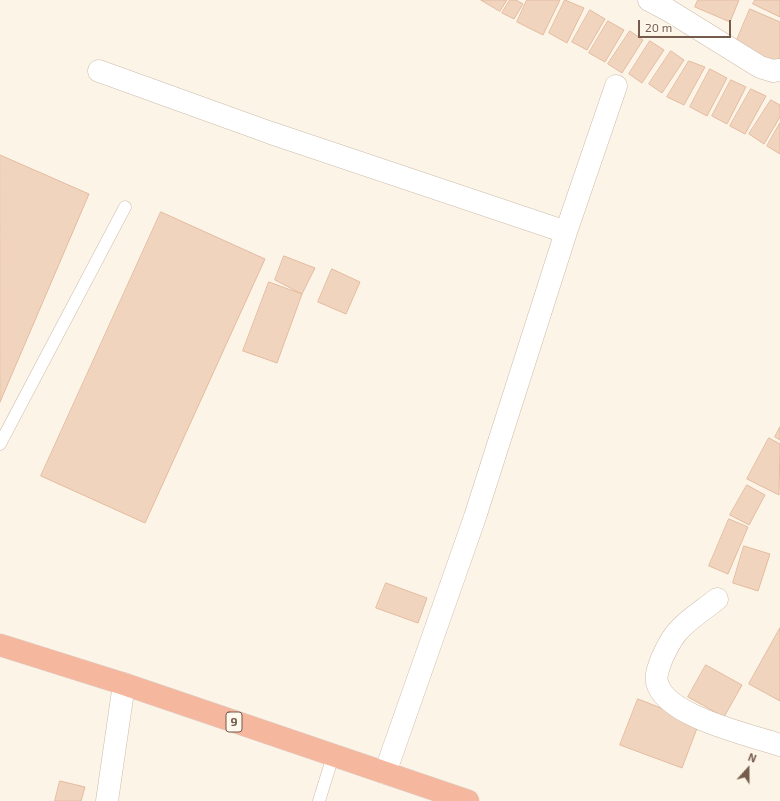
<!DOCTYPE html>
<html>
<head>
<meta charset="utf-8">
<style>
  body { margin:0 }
  #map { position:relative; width:780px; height:801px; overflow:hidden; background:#fcf4e6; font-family:"Exo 2",sans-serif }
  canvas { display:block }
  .north { position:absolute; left:728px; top:749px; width:40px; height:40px; -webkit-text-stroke:3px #fff8ec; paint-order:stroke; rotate:21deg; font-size:11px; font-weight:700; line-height:16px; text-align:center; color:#755b4b }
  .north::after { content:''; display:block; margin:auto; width:14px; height:18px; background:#755b4b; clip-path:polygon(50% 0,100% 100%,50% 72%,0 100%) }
  .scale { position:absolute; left:638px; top:20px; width:93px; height:18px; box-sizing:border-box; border:2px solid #755b4b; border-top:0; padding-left:5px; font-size:12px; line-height:14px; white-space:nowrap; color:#755b4b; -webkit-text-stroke:3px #fff8ec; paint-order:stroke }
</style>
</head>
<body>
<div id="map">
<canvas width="780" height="801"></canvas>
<div class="north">N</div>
<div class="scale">20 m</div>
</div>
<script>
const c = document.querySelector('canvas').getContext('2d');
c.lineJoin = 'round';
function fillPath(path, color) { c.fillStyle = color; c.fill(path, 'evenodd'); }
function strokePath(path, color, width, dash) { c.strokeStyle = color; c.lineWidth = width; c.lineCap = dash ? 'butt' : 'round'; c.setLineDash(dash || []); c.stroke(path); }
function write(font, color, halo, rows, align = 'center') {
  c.font = font + ' "Exo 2",sans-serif'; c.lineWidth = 3.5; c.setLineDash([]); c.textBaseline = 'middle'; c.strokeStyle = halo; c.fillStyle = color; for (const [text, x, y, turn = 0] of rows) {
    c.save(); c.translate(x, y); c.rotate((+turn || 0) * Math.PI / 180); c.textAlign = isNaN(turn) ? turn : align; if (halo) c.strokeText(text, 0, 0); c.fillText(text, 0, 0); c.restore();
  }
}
const building = new Path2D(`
  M481,0H507L500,11Z
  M510,0H516L523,4L514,19L502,13Z
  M527,0H560L543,35L517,22Z
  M565,0L584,8L567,43L549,33Z
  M698,0H739L730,22L695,7Z
  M755,0H780V17L753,4Z
  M750,9L780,22V58L777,66L734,47Z
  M590,10L605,19L587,50L572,42Z
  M608,21L624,30L605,62L589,53Z
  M630,31L643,40L622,73L608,64Z
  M650,41L664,50L642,83L629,74Z
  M671,51L684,60L662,93L649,84Z
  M689,61L705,67L684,105L667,97Z
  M710,69L727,78L707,116L690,107Z
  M731,80L746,87L727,124L712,116Z
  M751,89L766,96L745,134L730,126Z
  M771,100L780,105V117L764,144L749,134Z
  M780,123V154L767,146Z
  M0,155L89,194L0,402Z
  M161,212L265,259L145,523L41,476Z
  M284,256L315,268L302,294L275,280Z
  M332,269L360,282L346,314L318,302Z
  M269,282L302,294L277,363L243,351Z
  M780,427V440L775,437Z
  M769,438L780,444L779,495L747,479Z
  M747,485L765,495L749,525L730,515Z
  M729,519L748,527L728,574L709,566Z
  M744,546L770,554L758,591L733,583Z
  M386,583L427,598L418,623L376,608Z
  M780,628V701L749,684Z
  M706,665L742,685L724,717L688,697Z
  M638,699L699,723L682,768L620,745Z
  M60,781L85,787L81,801H55Z`);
const lane = new Path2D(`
  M0,444L125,207
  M319,801L333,756`);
const street = new Path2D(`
  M649,0L668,10L760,67L773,71L780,70
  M99,71L271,133L566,232
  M717,599C705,609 690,618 679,630C671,638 667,648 662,658C660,664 655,675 657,682C664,716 750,735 780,745
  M385,773L475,517L566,232L616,86
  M107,801L124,684`);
const highway = new Path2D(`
  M0,645L124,684L468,801`);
const shields = [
  [234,722,16]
];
const shieldNames = [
  ["9",234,722]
];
fillPath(building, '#f1d4be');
strokePath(building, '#e3bb9f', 1);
strokePath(lane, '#cdbcac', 13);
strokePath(street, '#cdbcac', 23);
strokePath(highway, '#dbd4d0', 23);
strokePath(lane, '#fff', 12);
strokePath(street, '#fff', 22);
strokePath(highway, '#f5b79e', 22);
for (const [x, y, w] of shields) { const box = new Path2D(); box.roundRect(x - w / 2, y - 10, w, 20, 3); c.fillStyle = '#fff8ec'; c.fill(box); strokePath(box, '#755b4b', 1); }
write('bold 12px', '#755b4b', null, shieldNames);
</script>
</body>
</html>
